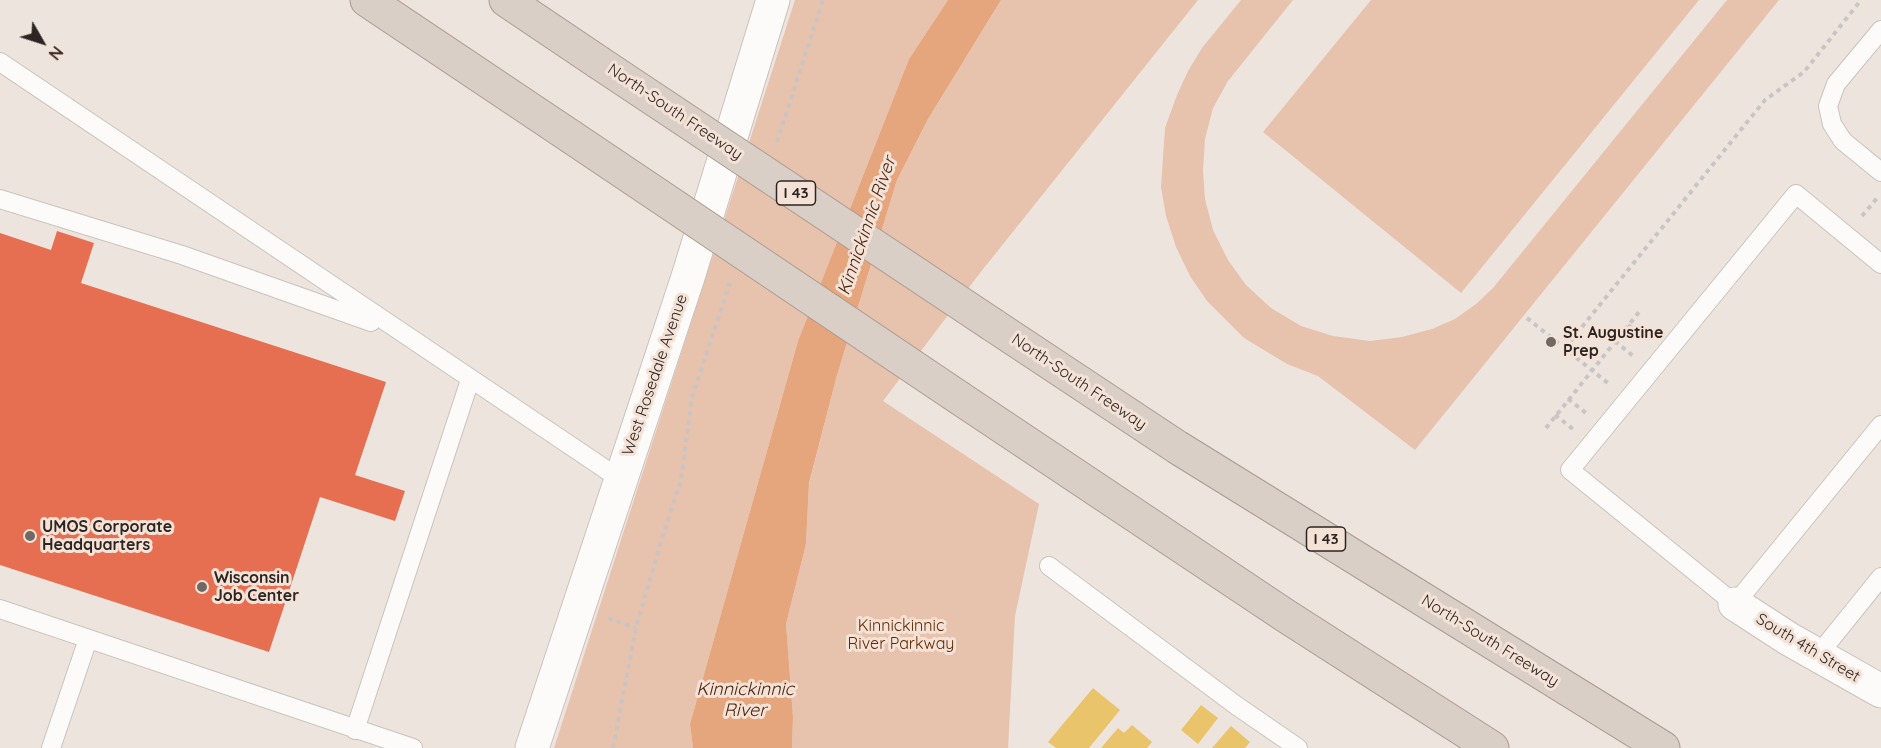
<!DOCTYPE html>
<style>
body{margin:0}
#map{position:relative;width:1881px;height:748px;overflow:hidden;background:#eee4de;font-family:Quicksand,sans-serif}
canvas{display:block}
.north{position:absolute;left:12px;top:12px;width:60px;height:60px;-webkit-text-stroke:4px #f5e2d7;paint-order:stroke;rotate:129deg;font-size:16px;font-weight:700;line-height:24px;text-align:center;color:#2c2521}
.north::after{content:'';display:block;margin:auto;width:21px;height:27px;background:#2c2521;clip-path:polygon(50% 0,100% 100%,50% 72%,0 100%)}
</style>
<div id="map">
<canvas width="1881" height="748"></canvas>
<div class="north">N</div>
</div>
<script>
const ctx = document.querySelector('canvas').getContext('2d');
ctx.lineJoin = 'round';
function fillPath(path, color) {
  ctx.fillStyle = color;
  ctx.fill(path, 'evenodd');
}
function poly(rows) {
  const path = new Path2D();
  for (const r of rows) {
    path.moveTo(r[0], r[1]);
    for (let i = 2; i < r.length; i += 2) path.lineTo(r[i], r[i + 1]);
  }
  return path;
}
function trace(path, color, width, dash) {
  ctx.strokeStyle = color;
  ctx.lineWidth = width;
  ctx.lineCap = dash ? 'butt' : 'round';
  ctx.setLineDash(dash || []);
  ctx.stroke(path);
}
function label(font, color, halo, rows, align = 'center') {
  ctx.font = font + ' Quicksand,sans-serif';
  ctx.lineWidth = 6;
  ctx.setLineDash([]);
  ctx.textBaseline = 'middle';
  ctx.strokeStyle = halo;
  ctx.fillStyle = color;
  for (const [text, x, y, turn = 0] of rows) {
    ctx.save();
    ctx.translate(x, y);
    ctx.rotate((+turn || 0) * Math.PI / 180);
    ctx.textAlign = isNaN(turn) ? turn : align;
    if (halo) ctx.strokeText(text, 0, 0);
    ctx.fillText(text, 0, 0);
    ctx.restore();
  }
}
fillPath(poly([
 [795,0,948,0,909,59,798,341,690,724,693,748,554,748],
 [1001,0,1198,0,980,273,883,401,1039,504,1015,616,1008,748,792,748,793,717,786,624,806,544,809,484,837,375,897,180,928,119],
 [1241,0,1293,0,1228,81,1213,108,1205,139,1203,171,1205,199,1213,230,1228,260,1246,285,1271,308,1301,326,1333,336,1370,341,1402,337,1432,329,1455,319,1476,304,1493,288,1727,0,1779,0,1415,450,1318,376,1287,364,1244,338,1207,301,1190,276,1176,247,1166,216,1161,187,1165,128,1177,95,1188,71,1202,48],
 [1371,0,1699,0,1461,293,1263,132]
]), '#e7c2ad');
fillPath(poly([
 [948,0,1001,0,928,119,897,180,837,375,809,483,806,544,786,624,793,717,792,748,693,748,690,724,798,341,909,59]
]), '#e5a57d');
fillPath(poly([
 [1093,688,1120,710,1089,748,1056,748,1048,742],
 [1201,705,1218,718,1198,744,1181,730],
 [1132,725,1152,742,1147,748,1101,748,1118,728,1124,733],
 [1231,726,1250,742,1245,748,1212,748]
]), '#e9c46a');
fillPath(poly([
 [57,231,94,243,81,283,386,382,355,475,405,491,395,521,320,497,269,652,0,565,0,233,51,250]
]), '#e76f51');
const service = poly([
 [1881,30,1836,84,1828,106,1832,124,1843,141,1881,172],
 [0,62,620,479],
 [0,199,182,255,371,322],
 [1881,264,1796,194,1570,470,1735,604,1881,425],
 [1049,566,1237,706,1298,748],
 [0,609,413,748],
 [1818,655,1881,577],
 [355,730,470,380],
 [51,748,88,639]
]);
const minor = poly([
 [1735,604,1789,639,1881,691],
 [532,748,688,277,773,0]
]);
const motorway = poly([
 [367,0,570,136],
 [506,0,598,62],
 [993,325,1177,447,1663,748],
 [961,399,1286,616,1492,748]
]);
trace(service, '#cac2bd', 20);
trace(minor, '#cac2bd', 35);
trace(motorway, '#aa9a90', 35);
trace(poly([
 [777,142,823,0],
 [1862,216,1878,197],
 [1527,318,1609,384],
 [1628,325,1646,340],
 [1615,341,1633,356],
 [1565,348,1765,100,1804,72,1861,0],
 [1568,399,1586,413],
 [1555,415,1573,429],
 [1546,428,1639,312],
 [608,618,636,628],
 [613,748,636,628,662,538,681,480,692,397,730,283]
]), '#c9c5c4', 4, [4.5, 4.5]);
trace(service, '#fcfbfa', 18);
trace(minor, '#fcfbfa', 33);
trace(motorway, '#dacfc7', 33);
const motorwayBridge = poly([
 [598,62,993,325],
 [570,136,961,399]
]);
trace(motorwayBridge, '#aa9a90', 35, []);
trace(motorwayBridge, '#dacfc7', 33);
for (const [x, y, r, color] of [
 [1551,342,6,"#706863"],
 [30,536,6,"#706863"],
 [202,587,6,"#706863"]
]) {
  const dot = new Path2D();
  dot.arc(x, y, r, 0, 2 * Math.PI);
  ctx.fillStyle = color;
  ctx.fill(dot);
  trace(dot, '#f5e2d7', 2);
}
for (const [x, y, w] of [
 [796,193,39],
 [1326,539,39]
]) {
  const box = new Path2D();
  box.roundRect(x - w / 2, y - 12, w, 24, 4.5);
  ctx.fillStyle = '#f5e2d7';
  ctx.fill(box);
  trace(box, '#2c2521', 1.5);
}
label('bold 15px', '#2c2521', null, [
 ["I 43",796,193],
 ["I 43",1326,539]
]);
label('16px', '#2c2521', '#f5e2d7', [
 ["North-South Freeway",675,112,34],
 ["West Rosedale Avenue",655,375,-71],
 ["North-South Freeway",1079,382,34],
 ["North-South Freeway",1490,641,32],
 ["South 4th Street",1808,648,31]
]);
label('bold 16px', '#2c2521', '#f5e2d7', [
 ["St. Augustine",1563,333],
 ["Prep",1563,351],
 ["UMOS Corporate",42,527],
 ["Headquarters",42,545],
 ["Wisconsin",214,578],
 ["Job Center",214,596]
], 'left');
label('16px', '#602a00', '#f5e2d7', [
 ["Kinnickinnic",901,626],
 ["River Parkway",901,644]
]);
label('italic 18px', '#49260f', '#f5e2d7', [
 ["Kinnickinnic River",867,226,-71],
 ["Kinnickinnic",745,690],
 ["River",745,711]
]);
</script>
